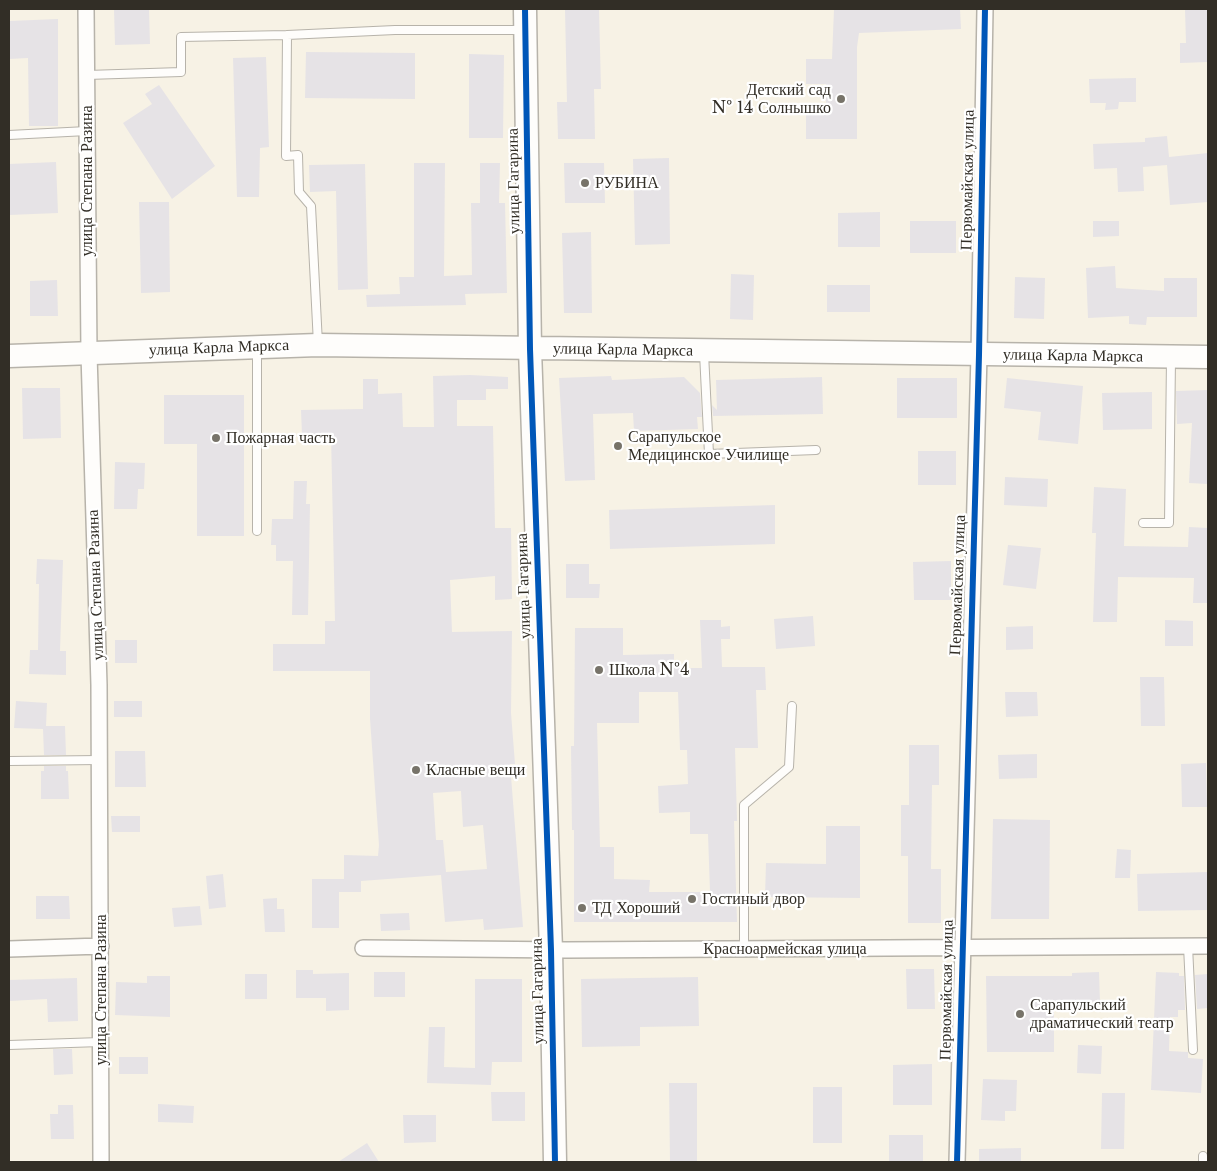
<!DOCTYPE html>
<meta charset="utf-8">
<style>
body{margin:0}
#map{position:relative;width:1217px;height:1171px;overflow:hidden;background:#f7f2e5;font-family:"Libre Baskerville",serif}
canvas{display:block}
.frame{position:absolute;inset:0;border:10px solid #322e26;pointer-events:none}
</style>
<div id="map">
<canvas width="1217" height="1171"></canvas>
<div class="frame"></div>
</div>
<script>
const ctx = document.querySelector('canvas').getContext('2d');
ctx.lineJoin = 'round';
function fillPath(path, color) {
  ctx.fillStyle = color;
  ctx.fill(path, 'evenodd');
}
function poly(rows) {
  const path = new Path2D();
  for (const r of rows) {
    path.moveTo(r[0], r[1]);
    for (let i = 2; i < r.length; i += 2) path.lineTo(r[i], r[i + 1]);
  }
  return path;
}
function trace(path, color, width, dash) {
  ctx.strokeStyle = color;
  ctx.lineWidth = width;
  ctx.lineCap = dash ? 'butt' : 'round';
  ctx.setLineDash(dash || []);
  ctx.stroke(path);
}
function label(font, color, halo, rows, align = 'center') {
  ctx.font = font + ' "Libre Baskerville",serif';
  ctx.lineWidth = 4.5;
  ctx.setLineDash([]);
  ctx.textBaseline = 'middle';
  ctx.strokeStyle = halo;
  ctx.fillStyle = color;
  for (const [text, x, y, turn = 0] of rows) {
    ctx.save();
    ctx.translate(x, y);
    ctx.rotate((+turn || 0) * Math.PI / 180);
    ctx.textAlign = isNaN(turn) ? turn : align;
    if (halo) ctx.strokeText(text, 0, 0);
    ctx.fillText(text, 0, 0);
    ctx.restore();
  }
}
fillPath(poly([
 [114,9,149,9,150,44,115,45],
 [565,9,599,9,601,89,594,89,595,139,558,139,557,102,567,102],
 [834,9,960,9,961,29,859,33,857,47,857,139,806,139,806,113,826,113,826,84,806,84,806,59,832,59],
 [1185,9,1208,9,1208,62,1180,63,1180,43,1186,43],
 [58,19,58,126,29,126,28,58,9,59,9,21],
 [306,52,415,53,415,99,305,98],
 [469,54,504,55,503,138,469,138],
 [266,57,269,147,260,148,259,197,237,197,233,58],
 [1136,78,1136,102,1119,102,1118,109,1105,110,1106,103,1090,103,1089,79],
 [159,85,215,166,172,199,123,123,152,104,145,94],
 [1167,136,1169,157,1208,153,1208,202,1170,205,1167,165,1143,167,1144,191,1118,192,1117,168,1094,169,1093,144,1145,142,1145,138],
 [669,158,670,244,635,245,633,159],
 [56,162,58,213,9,215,9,164],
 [414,163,445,163,444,276,472,275,471,203,480,203,480,163,500,163,499,203,505,203,507,293,465,294,466,305,367,307,366,295,400,294,399,277,414,277],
 [564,163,604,163,605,203,565,203],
 [365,164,368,289,338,290,336,191,310,192,309,165],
 [139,202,169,202,170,292,141,293],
 [880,212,880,247,838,247,838,213],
 [910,221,956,221,956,253,910,253],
 [1093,221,1119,221,1119,236,1093,237],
 [591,232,592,313,564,313,562,233],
 [1115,266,1116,288,1164,291,1164,278,1197,278,1197,317,1147,317,1146,325,1129,324,1129,316,1088,318,1086,268],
 [731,274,754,275,753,320,730,319],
 [1015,277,1045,278,1044,319,1014,318],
 [57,280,58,316,30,316,30,281],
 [827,285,870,285,870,312,827,312],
 [470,375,508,377,508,389,486,389,486,400,457,400,457,426,493,426,495,528,511,528,512,599,495,600,495,576,450,580,452,632,512,631,511,713,515,764,510,764,523,927,484,930,483,919,445,922,441,875,361,881,361,892,339,892,339,928,312,928,312,879,344,879,344,855,378,856,379,845,370,719,370,671,273,671,273,644,325,644,325,621,335,621,331,435,302,435,301,410,363,409,363,379,378,379,378,394,402,393,403,427,434,427,433,376],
 [461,791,463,827,483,825,487,869,446,872,443,840,436,840,433,793],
 [611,376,612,380,684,377,700,393,702,417,697,417,698,429,634,431,633,413,593,414,595,480,565,481,559,378],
 [822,377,823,414,713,416,712,405,717,410,716,380],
 [897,378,957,378,957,418,897,418],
 [1007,378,1083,386,1078,444,1038,440,1041,412,1004,408],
 [22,388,60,388,61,438,23,439],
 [1208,390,1208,484,1189,483,1192,423,1177,424,1176,391],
 [1152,392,1152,429,1103,430,1102,393],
 [164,395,244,395,244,536,197,536,197,444,164,444],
 [918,451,956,451,956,485,918,485],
 [115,462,145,463,144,489,138,489,137,509,114,509],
 [1005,477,1048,479,1047,507,1004,505],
 [294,481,307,481,306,504,310,504,308,615,292,615,293,561,276,561,276,545,271,545,272,519,293,519],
 [1094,487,1126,489,1124,546,1188,547,1189,527,1208,528,1208,603,1193,603,1194,578,1118,577,1117,622,1093,622,1096,533,1092,533],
 [775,505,775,544,610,549,609,510],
 [1008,545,1041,548,1036,589,1003,585],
 [37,559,63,560,60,651,66,651,66,675,29,674,30,650,38,650,39,584,36,584],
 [951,561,951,600,914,600,913,562],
 [566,564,589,564,589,584,600,584,599,598,566,598],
 [813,616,815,646,776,649,774,619],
 [700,620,721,620,721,627,730,626,730,639,721,639,722,667,765,667,766,690,756,690,758,748,735,748,737,821,734,821,737,922,574,922,574,830,572,830,571,746,574,746,575,628,623,628,623,655,674,654,674,668,702,668],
 [639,692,678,692,680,750,687,750,688,784,658,786,659,813,690,812,690,834,708,834,710,892,649,892,650,880,614,879,614,847,600,847,597,723,639,723],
 [1165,620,1193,621,1193,646,1165,646],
 [1033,626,1033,649,1006,650,1006,627],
 [115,640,137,640,137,663,115,663],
 [1140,677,1164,677,1165,726,1141,726],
 [1005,692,1037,692,1038,716,1006,717],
 [16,701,47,703,46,726,65,726,66,755,44,755,43,729,14,728],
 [114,701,142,701,142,717,114,717],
 [909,745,939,745,939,785,932,785,931,869,941,869,941,923,908,923,908,856,901,856,901,805,909,805],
 [115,751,145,751,146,787,115,787],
 [1037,754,1037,778,999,779,998,755],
 [1206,763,1207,807,1182,807,1181,764],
 [44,766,66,766,66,771,68,771,69,799,41,799,41,771,44,771],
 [111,816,140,816,140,832,112,832],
 [993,819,1050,820,1049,919,991,919],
 [826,826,860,826,860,898,765,897,766,863,826,864],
 [1117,849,1131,850,1130,878,1115,878],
 [1208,872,1208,910,1138,911,1137,874],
 [223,874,226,907,209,909,206,876],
 [36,896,69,896,70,919,36,919],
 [277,898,277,909,284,909,285,932,265,932,263,899],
 [200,906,202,925,174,927,172,908],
 [409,913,410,930,381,931,380,914],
 [906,969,934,969,935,1009,907,1009],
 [296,970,313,970,313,974,349,973,349,1010,326,1011,326,998,296,998],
 [374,972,405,972,405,997,374,997],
 [1099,972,1100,1002,1054,1004,1054,1052,987,1052,986,976,1072,976,1072,973],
 [1156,972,1179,973,1179,976,1184,976,1185,1010,1178,1010,1178,1017,1170,1017,1169,1051,1188,1052,1188,1058,1203,1059,1201,1093,1151,1090],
 [245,974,267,974,267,999,245,999],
 [1208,974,1208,1008,1197,1009,1195,975],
 [147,976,170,976,170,1017,115,1015,116,982,147,983],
 [698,977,699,1026,640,1027,640,1046,582,1047,581,979],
 [77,978,78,1021,48,1022,47,999,9,1001,9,980],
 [475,979,522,979,522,1062,492,1062,491,1085,427,1083,429,1027,445,1027,444,1067,475,1068],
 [1078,1045,1102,1046,1101,1074,1077,1073],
 [53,1049,72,1049,73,1074,54,1075],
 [119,1057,148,1057,148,1074,119,1074],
 [932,1064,932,1105,893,1105,893,1065],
 [983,1079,1017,1080,1016,1111,1005,1111,1005,1121,981,1120],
 [669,1083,697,1083,697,1162,670,1162],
 [813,1087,842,1087,842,1143,813,1143],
 [491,1092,525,1092,525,1121,492,1121],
 [1102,1093,1125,1093,1124,1149,1101,1149],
 [158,1104,194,1106,193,1123,158,1122],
 [58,1105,73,1105,74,1139,51,1139,50,1114,58,1114],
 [403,1115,436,1115,436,1142,404,1143],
 [889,1135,923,1135,923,1162,889,1162],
 [367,1143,379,1162,338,1162],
 [1021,1148,1021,1162,979,1162,979,1149]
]), '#e6e3e6');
const lane = poly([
 [287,35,395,30,523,30],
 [87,75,181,72,181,37,287,35,286,156,298,155,299,192,311,206,318,344],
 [9,135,87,131],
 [704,353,709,454,816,450],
 [1143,523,1169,523,1171,359],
 [257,531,257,350],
 [9,761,100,760],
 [1188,946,1193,1050],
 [744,949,744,805,789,767,792,706],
 [9,1045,101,1042],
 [1203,1156,1203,1162]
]);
const street = poly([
 [86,9,89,354,99,685,101,1162],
 [363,948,566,950,1208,946],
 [9,949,101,946],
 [957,1162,979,355,985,9]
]);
const secondary = poly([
 [525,9,530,349,551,950,555,1162],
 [9,356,318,345,1208,357]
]);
trace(lane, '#b7b3aa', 10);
trace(street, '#b7b3aa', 18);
trace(secondary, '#b7b3aa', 25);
trace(lane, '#fefdfb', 8);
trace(street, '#fefdfb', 15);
trace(secondary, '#fefdfb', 22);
trace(poly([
 [525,9,530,349,551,950,555,1162],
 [957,1162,979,355,985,9]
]), '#0057b8', 6);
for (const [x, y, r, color] of [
 [841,99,5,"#777369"],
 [585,183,5,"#777369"],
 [216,438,5,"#777369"],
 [618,446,5,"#777369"],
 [599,670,5,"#777369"],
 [416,770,5,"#777369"],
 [692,899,5,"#777369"],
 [582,908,5,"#777369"],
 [1020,1014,5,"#777369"]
]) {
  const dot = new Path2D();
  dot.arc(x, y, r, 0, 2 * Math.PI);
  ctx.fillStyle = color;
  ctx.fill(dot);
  trace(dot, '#fff', 2);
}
label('16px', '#322e26', '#fff', [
 ["Детский сад",831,90,"right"],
 ["№ 14 Солнышко",831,108,"right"],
 ["РУБИНА",595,183],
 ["Сарапульское",628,437],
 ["Медицинское Училище",628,455],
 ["Пожарная часть",226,438],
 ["Школа №4",609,670],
 ["Класные вещи",426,770],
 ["Гостиный двор",702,899],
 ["ТД Хороший",592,908],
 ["Сарапульский",1030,1005],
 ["драматический театр",1030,1023]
], 'left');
label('16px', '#322e26', '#fff', [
 ["Первомайская улица",968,180,-89],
 ["улица Степана Разина",87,181,-90],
 ["улица Гагарина",514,181,-91],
 ["улица Карла Маркса",219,348,-2],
 ["улица Карла Маркса",623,350,1],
 ["улица Карла Маркса",1073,356,1],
 ["улица Степана Разина",96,585,-92],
 ["Первомайская улица",958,585,-88],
 ["улица Гагарина",524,586,-92],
 ["Красноармейская улица",785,949],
 ["улица Степана Разина",101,990,-90],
 ["Первомайская улица",947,990,-89],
 ["улица Гагарина",538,991,-91]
]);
</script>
